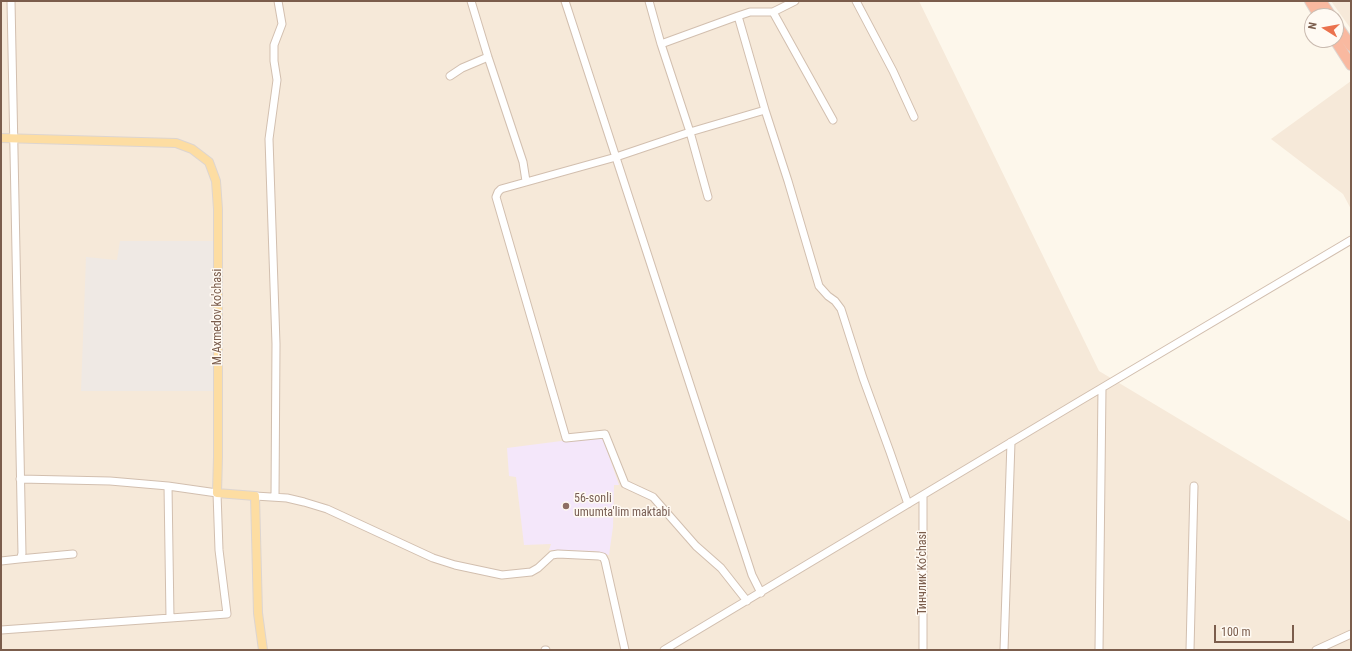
<!DOCTYPE html>
<meta charset="utf-8">
<style>
body{margin:0}
#map{position:relative;width:1352px;height:651px;overflow:hidden;background:#fdf7eb;font-family:"Roboto Condensed",sans-serif}
canvas{display:block}
.frame{position:absolute;inset:0;border:2px solid #7b5d4c;pointer-events:none}
.north{position:absolute;left:1304px;top:8px;width:40px;height:40px;box-sizing:border-box;background:#fffaf3;border:1px solid #cabbb0;border-radius:50%;rotate:281deg;font-size:11px;font-weight:700;line-height:16px;text-align:center;color:#7b5d4c}
.north::after{content:'';display:block;margin:auto;width:14px;height:18px;background:#eb724d;clip-path:polygon(50% 0,100% 100%,50% 72%,0 100%)}
.scale{position:absolute;left:1214px;top:625px;width:80px;height:18px;box-sizing:border-box;border:2px solid #7b5d4c;border-top:0;padding-left:5px;font-size:12px;line-height:14px;white-space:nowrap;color:#7b5d4c;-webkit-text-stroke:3px #fffaf3;paint-order:stroke}
</style>
<div id="map">
<canvas width="1352" height="651"></canvas>
<div class="frame"></div>
<div class="north">N</div>
<div class="scale">100 m</div>
</div>
<script>
const ctx = document.querySelector('canvas').getContext('2d');
ctx.lineJoin = 'round';
function fillPath(path, color) {
  ctx.fillStyle = color;
  ctx.fill(path, 'evenodd');
}
function poly(rows) {
  const path = new Path2D();
  for (const r of rows) {
    path.moveTo(r[0], r[1]);
    for (let i = 2; i < r.length; i += 2) path.lineTo(r[i], r[i + 1]);
  }
  return path;
}
function trace(path, color, width, dash) {
  ctx.strokeStyle = color;
  ctx.lineWidth = width;
  ctx.lineCap = dash ? 'butt' : 'round';
  ctx.setLineDash(dash || []);
  ctx.stroke(path);
}
function label(font, color, halo, rows, align = 'center') {
  ctx.font = font + ' "Roboto Condensed",sans-serif';
  ctx.lineWidth = 3;
  ctx.setLineDash([]);
  ctx.textBaseline = 'middle';
  ctx.strokeStyle = halo;
  ctx.fillStyle = color;
  for (const [text, x, y, turn = 0] of rows) {
    ctx.save();
    ctx.translate(x, y);
    ctx.rotate((+turn || 0) * Math.PI / 180);
    ctx.textAlign = isNaN(turn) ? turn : align;
    if (halo) ctx.strokeText(text, 0, 0);
    ctx.fillText(text, 0, 0);
    ctx.restore();
  }
}
fillPath(poly([
 [1,1,919,1,1099,371,1351,522,1351,650,1,650],
 [1331,1,1351,1,1351,29],
 [1351,81,1351,209,1343,194,1271,139]
]), '#f6e9d9');
fillPath(poly([
 [120,241,213,241,214,391,81,391,86,257,117,260]
]), '#efe9e4');
fillPath(poly([
 [602,436,619,485,614,485,613,527,609,555,594,551,549,550,551,544,524,545,516,477,509,476,507,448,569,440,570,441]
]), '#f4e7fa');
const minor = poly([
 [471,1,488,57,523,162,526,181],
 [565,1,752,575,761,593],
 [649,1,661,44,690,132,765,110,788,181,819,286,828,296,835,301,841,309,863,378,890,452,908,504],
 [856,1,893,71,914,117],
 [773,12,795,1],
 [738,16,765,110],
 [661,44,738,16,750,12,773,12,833,120],
 [450,76,462,68,488,57],
 [708,197,690,132,616,157,501,189,498,192,496,197,566,438,605,434,625,484,653,497,696,546,721,568,747,601],
 [168,486,170,618],
 [923,495,923,650],
 [255,496,287,498,304,502,327,509,433,558,455,565,502,575,531,572,538,568,552,555,558,554,599,556,603,557,605,561,625,650],
 [275,497,276,344,269,139,277,80,274,61,274,45,282,24,278,1],
 [19,559,73,554],
 [1,561,19,559,21,557,22,553,11,1],
 [1,630,227,614,219,550,217,493,168,486,110,481,20,479],
 [545,650,546,650],
 [664,650,1078,402,1351,240],
 [1004,650,1011,442],
 [1099,650,1102,388],
 [1190,650,1194,486],
 [1316,650,1351,634]
]);
const major = poly([
 [1,138,176,143,192,149,209,162,216,181,218,209,218,457,217,493,255,496,258,613,263,650]
]);
const highway = poly([
 [1310,1,1319,16],
 [1321,1,1331,16],
 [1336,24,1351,46],
 [1335,40,1351,65]
]);
trace(minor, '#d2bfaf', 9);
trace(major, '#ddd5d0', 10);
trace(highway, '#ddd5d0', 12);
trace(minor, '#fff', 7);
trace(major, '#fddda2', 8);
trace(highway, '#f9b9a0', 10);
for (const [x, y, r, color] of [
 [566,506,4,"#8d6e63"]
]) {
  const dot = new Path2D();
  dot.arc(x, y, r, 0, 2 * Math.PI);
  ctx.fillStyle = color;
  ctx.fill(dot);
  trace(dot, '#fffaf3', 1.5);
}
label('12px', '#7b5d4c', '#fffaf3', [
 ["M.Axmedov ko'chasi",218,317,-90],
 ["Тинчлик Ko’chasi",923,573,-90]
]);
label('12px', '#785e54', '#fffaf3', [
 ["56-sonli",574,499],
 ["umumta'lim maktabi",574,513]
], 'left');
</script>
